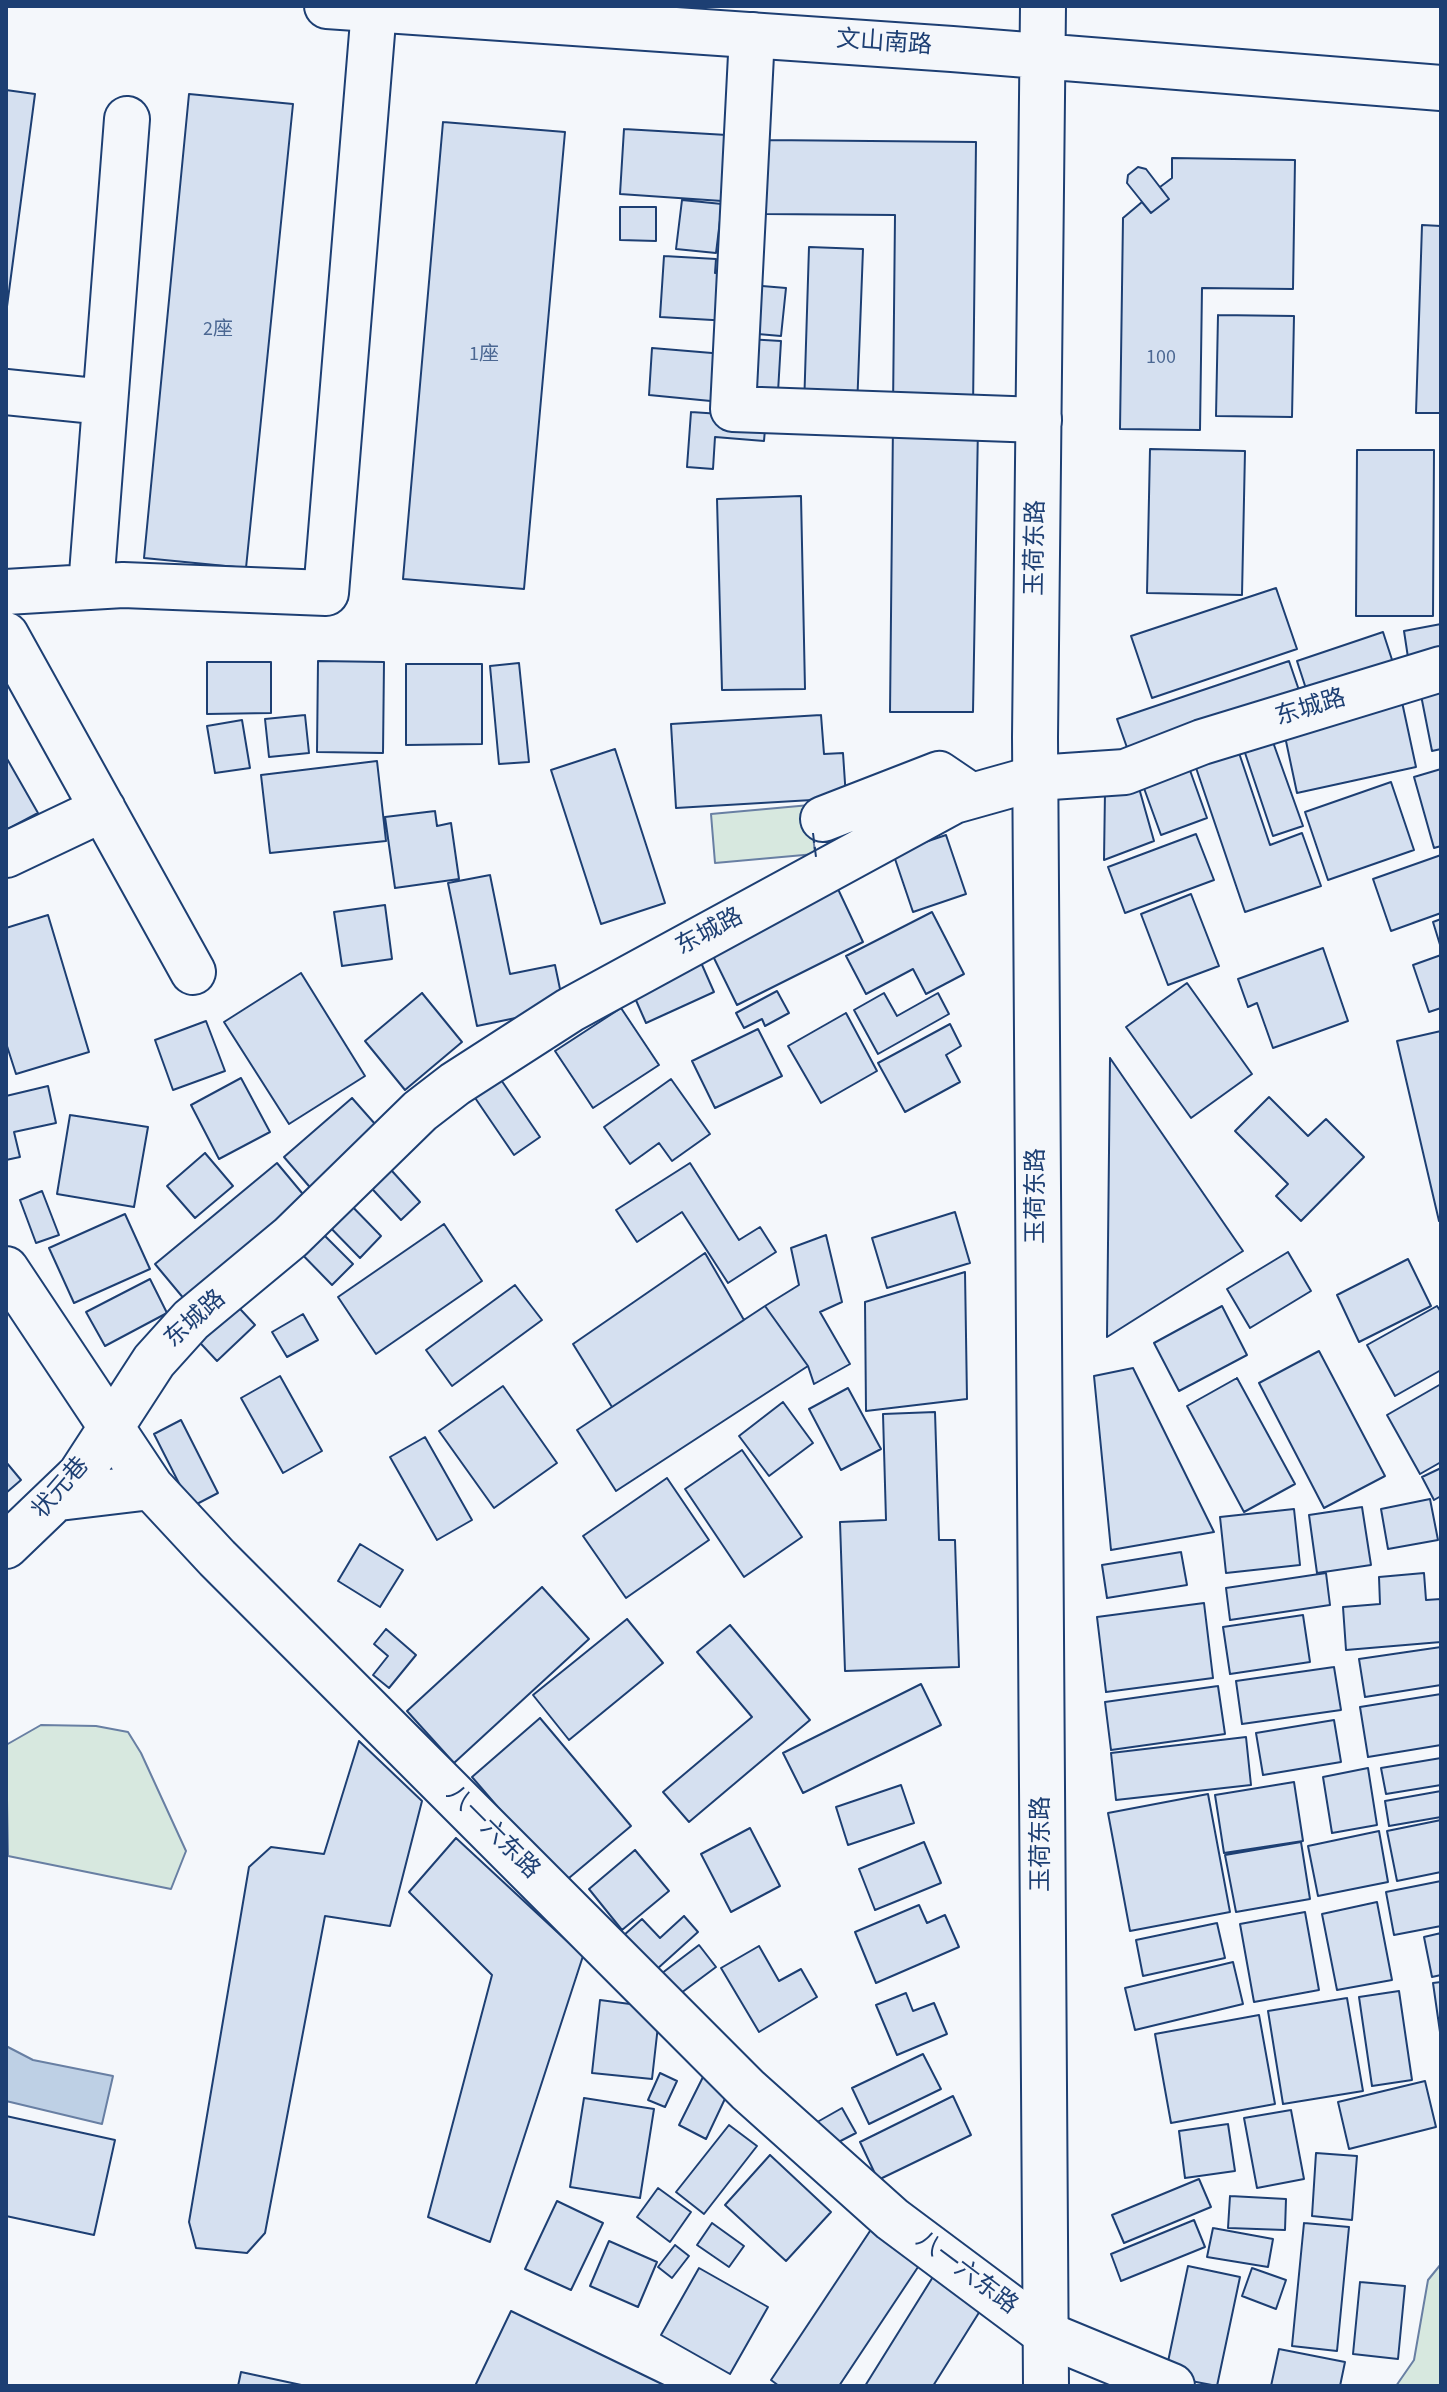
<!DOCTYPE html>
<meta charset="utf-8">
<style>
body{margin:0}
#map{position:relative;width:1447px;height:2392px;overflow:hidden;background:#f4f7fb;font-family:"Source Sans 3",sans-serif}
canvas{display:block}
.frame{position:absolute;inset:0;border:8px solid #1d3f73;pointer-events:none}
</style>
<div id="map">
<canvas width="1447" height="2392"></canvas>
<div class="frame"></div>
</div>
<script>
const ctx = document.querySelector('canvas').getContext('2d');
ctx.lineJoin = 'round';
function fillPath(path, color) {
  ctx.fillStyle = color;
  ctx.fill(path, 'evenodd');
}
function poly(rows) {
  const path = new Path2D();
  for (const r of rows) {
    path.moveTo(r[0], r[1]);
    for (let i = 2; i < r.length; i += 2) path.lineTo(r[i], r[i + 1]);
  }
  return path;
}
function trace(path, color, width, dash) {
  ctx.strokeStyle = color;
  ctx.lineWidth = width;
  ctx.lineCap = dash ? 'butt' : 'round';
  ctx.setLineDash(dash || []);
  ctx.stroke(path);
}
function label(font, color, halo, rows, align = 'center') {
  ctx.font = font + ' "Source Sans 3","Noto Sans SC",sans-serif';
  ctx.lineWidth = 6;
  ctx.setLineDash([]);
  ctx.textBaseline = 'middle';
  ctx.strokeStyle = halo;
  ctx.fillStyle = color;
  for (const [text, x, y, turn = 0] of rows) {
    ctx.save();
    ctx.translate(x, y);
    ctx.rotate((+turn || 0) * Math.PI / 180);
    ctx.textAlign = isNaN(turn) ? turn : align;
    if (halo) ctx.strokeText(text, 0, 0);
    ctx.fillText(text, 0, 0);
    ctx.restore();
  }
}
const green = poly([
 [810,805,815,854,715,863,711,814,810,805],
 [41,1725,96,1726,128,1732,141,1753,186,1851,171,1889,8,1856,6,1745,41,1725],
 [1441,2264,1441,2386,1396,2386,1414,2360,1428,2280,1441,2264]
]);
fillPath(green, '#d7e8df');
trace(green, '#687fa3', 2);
const water = poly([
 [6,2046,33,2060,113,2076,102,2124,6,2101,6,2046]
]);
fillPath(water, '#bed0e5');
trace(water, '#687fa3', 2);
const building = poly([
 [6,90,35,94,6,314,6,90],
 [189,94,293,104,246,568,144,558,189,94],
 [443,122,565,132,524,589,403,579,443,122],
 [624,129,727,135,722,201,620,194,624,129],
 [765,140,976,142,973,410,893,409,895,215,764,214,765,140],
 [1172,158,1295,160,1293,289,1202,288,1200,430,1120,429,1123,218,1142,202,1151,213,1169,199,1160,187,1172,178,1172,158],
 [1138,167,1146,169,1169,199,1151,213,1127,183,1128,175,1138,167],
 [682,200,722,204,716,253,676,249,682,200],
 [620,207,656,207,656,241,620,240,620,207],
 [1422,225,1441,226,1441,413,1416,413,1422,225],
 [809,247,863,249,857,409,804,408,809,247],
 [664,256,716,259,715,273,734,274,730,321,660,317,664,256],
 [750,285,786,288,781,336,746,333,750,285],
 [1218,315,1294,316,1292,417,1216,416,1218,315],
 [747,339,781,341,778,392,743,389,747,339],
 [652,348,724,354,721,402,649,395,652,348],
 [691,412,766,417,764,441,715,437,713,469,687,467,691,412],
 [893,423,978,426,973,712,890,712,893,423],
 [1150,449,1245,451,1242,595,1147,593,1150,449],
 [1357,450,1434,450,1433,616,1356,616,1357,450],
 [801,496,805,689,722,690,717,499,801,496],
 [1276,588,1297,649,1152,698,1131,636,1276,588],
 [1441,624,1441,658,1409,664,1404,631,1441,624],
 [1383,632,1396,672,1310,701,1297,661,1383,632],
 [318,661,384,662,383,753,317,752,318,661],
 [1289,661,1303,702,1131,759,1117,719,1289,661],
 [207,662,271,662,271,713,207,714,207,662],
 [519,663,529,762,499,764,490,666,519,663],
 [406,664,482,664,482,744,406,745,406,664],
 [1441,680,1441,749,1432,751,1419,685,1441,680],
 [1402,702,1416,767,1297,793,1283,727,1402,702],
 [305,715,309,753,269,757,265,719,305,715],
 [821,715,824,754,843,753,846,798,676,808,671,724,821,715],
 [242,720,250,768,215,773,207,726,242,720],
 [1269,731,1303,826,1273,836,1241,741,1269,731],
 [1235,741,1270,845,1302,833,1321,886,1245,912,1192,756,1235,741],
 [615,749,665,903,601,924,551,770,615,749],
 [6,757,38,813,6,830,6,757],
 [377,761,386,841,270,853,261,775,377,761],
 [1187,762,1207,818,1161,835,1141,780,1187,762],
 [1441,769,1441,846,1434,848,1414,777,1441,769],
 [1137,781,1154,841,1104,860,1105,791,1137,781],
 [1391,782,1414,850,1328,880,1305,812,1391,782],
 [435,811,437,826,451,823,459,879,395,888,385,817,435,811],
 [1196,834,1214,880,1125,913,1108,867,1196,834],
 [946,835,966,894,913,912,893,853,946,835],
 [1441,855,1441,913,1391,931,1373,879,1441,855],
 [490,875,510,974,555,965,564,1008,477,1026,448,883,490,875],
 [837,887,863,942,737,1005,710,950,837,887],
 [1191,894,1219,966,1168,985,1141,914,1191,894],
 [385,905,392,959,342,966,334,912,385,905],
 [932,912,964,974,926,994,913,969,866,994,846,956,932,912],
 [48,915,89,1052,16,1074,6,1043,6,928,48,915],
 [1441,919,1441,948,1433,922,1441,919],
 [1323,948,1348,1021,1273,1048,1257,1003,1248,1007,1238,979,1323,948],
 [1441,955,1441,1008,1429,1012,1413,965,1441,955],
 [699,958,714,992,646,1023,631,989,699,958],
 [301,973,365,1076,289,1124,224,1022,301,973],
 [1187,983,1252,1074,1191,1118,1126,1027,1187,983],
 [777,991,789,1013,765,1026,762,1019,744,1028,736,1013,777,991],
 [422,993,462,1042,405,1090,365,1041,422,993],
 [884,993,897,1016,938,993,949,1014,878,1054,854,1010,884,993],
 [621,1008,659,1065,593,1108,555,1051,621,1008],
 [846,1013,877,1071,821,1103,788,1046,846,1013],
 [206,1021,225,1071,173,1090,155,1040,206,1021],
 [950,1024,961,1046,946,1055,960,1082,905,1112,878,1063,950,1024],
 [758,1029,782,1076,715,1108,692,1061,758,1029],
 [1441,1031,1441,1220,1439,1221,1397,1041,1441,1031],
 [1110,1058,1243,1251,1107,1337,1110,1058],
 [495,1071,540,1137,514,1155,469,1089,495,1071],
 [241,1078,270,1132,219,1159,191,1105,241,1078],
 [671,1079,710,1134,672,1161,659,1143,630,1164,604,1127,671,1079],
 [48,1086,56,1123,14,1132,20,1157,6,1160,6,1096,48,1086],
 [1269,1097,1308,1136,1326,1119,1364,1157,1301,1221,1276,1196,1288,1184,1235,1131,1269,1097],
 [352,1098,383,1133,314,1192,284,1157,352,1098],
 [70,1115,148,1127,134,1207,57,1194,70,1115],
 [205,1153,233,1186,195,1218,167,1186,205,1153],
 [383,1161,420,1202,401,1220,363,1179,383,1161],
 [277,1163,307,1199,185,1300,155,1264,277,1163],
 [690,1163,739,1240,760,1227,776,1252,728,1283,682,1212,637,1242,616,1210,690,1163],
 [42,1191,59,1235,36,1243,20,1200,42,1191],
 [343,1197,381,1236,360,1258,321,1218,343,1197],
 [955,1212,970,1263,887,1288,872,1238,955,1212],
 [125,1214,150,1269,74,1303,49,1248,125,1214],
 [312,1223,353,1264,332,1285,292,1244,312,1223],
 [444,1224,482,1281,376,1354,338,1297,444,1224],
 [826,1235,842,1302,820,1312,850,1364,814,1384,808,1366,765,1306,799,1285,791,1248,826,1235],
 [1288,1252,1311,1291,1250,1328,1227,1289,1288,1252],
 [705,1253,744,1320,612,1407,573,1344,705,1253],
 [1408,1259,1431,1306,1359,1342,1337,1295,1408,1259],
 [965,1272,967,1399,866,1411,865,1302,965,1272],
 [150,1279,167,1313,105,1346,86,1312,150,1279],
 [515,1285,542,1320,452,1386,426,1350,515,1285],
 [229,1297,255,1325,217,1361,190,1332,229,1297],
 [765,1306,808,1366,616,1491,577,1430,765,1306],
 [1222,1306,1247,1355,1179,1391,1154,1343,1222,1306],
 [1437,1306,1441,1312,1441,1370,1395,1396,1367,1345,1437,1306],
 [303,1314,318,1340,287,1357,272,1332,303,1314],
 [1319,1351,1385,1476,1324,1508,1259,1383,1319,1351],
 [1133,1368,1214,1532,1111,1550,1094,1376,1133,1368],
 [280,1376,322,1451,283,1473,241,1398,280,1376],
 [1237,1378,1295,1484,1244,1512,1187,1406,1237,1378],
 [1441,1384,1441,1462,1420,1474,1387,1415,1441,1384],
 [503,1386,557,1463,494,1508,439,1431,503,1386],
 [848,1388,881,1449,841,1470,809,1409,848,1388],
 [783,1402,813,1443,769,1476,739,1436,783,1402],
 [935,1412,939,1540,955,1540,959,1667,845,1671,840,1522,886,1520,883,1414,935,1412],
 [181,1420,218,1493,191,1507,154,1434,181,1420],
 [425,1437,472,1520,437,1540,390,1457,425,1437],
 [742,1450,802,1537,744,1577,685,1489,742,1450],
 [6,1462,21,1480,6,1493,6,1462],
 [1441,1468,1441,1496,1434,1500,1422,1477,1441,1468],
 [667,1478,709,1540,626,1598,583,1536,667,1478],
 [1430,1499,1438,1540,1388,1549,1381,1509,1430,1499],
 [1362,1507,1371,1565,1317,1573,1309,1515,1362,1507],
 [1294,1509,1300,1565,1226,1573,1220,1517,1294,1509],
 [360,1544,403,1570,380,1607,338,1581,360,1544],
 [1181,1552,1187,1585,1107,1598,1102,1565,1181,1552],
 [1326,1573,1330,1605,1230,1620,1226,1588,1326,1573],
 [1424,1573,1426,1600,1441,1599,1441,1642,1346,1650,1343,1607,1380,1604,1379,1577,1424,1573],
 [542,1587,589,1639,454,1763,407,1711,542,1587],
 [1204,1603,1213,1678,1106,1692,1097,1617,1204,1603],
 [1303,1615,1310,1662,1230,1674,1223,1627,1303,1615],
 [627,1619,663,1663,569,1740,533,1695,627,1619],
 [730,1625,810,1720,689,1822,663,1792,752,1717,697,1652,730,1625],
 [386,1629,416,1655,389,1688,373,1675,388,1656,374,1644,386,1629],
 [1441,1647,1441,1685,1365,1697,1359,1659,1441,1647],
 [1334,1667,1341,1710,1242,1724,1236,1681,1334,1667],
 [921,1684,941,1725,803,1793,783,1753,921,1684],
 [1218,1686,1225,1734,1111,1750,1105,1702,1218,1686],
 [1441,1694,1441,1745,1368,1757,1360,1707,1441,1694],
 [540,1718,631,1826,563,1883,472,1777,540,1718],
 [1334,1720,1341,1762,1263,1775,1256,1733,1334,1720],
 [1246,1737,1251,1785,1116,1800,1111,1753,1246,1737],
 [359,1741,422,1801,390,1926,325,1916,265,2233,247,2253,196,2248,189,2222,249,1867,271,1847,324,1854,359,1741],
 [1441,1758,1441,1785,1386,1794,1381,1768,1441,1758],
 [1368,1768,1377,1825,1332,1833,1323,1777,1368,1768],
 [1294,1782,1303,1841,1224,1853,1215,1795,1294,1782],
 [901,1785,914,1823,848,1845,836,1807,901,1785],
 [1441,1791,1441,1817,1389,1826,1385,1801,1441,1791],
 [1208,1794,1230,1912,1130,1931,1108,1813,1208,1794],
 [1441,1820,1441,1872,1397,1881,1387,1831,1441,1820],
 [750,1828,780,1886,731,1912,701,1854,750,1828],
 [1379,1831,1388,1882,1318,1896,1308,1846,1379,1831],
 [456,1838,583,1956,490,2242,428,2217,492,1975,409,1892,456,1838],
 [924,1842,941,1883,875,1910,859,1869,924,1842],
 [1301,1842,1310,1899,1236,1912,1225,1855,1301,1842],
 [635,1850,669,1891,622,1930,589,1889,635,1850],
 [1441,1881,1441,1926,1394,1935,1386,1892,1441,1881],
 [1377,1902,1392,1980,1337,1990,1322,1914,1377,1902],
 [919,1905,927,1923,945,1915,959,1947,876,1983,855,1932,919,1905],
 [1305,1912,1319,1990,1254,2002,1240,1924,1305,1912],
 [684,1916,698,1932,646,1979,614,1944,642,1919,660,1938,684,1916],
 [1217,1923,1225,1958,1143,1976,1136,1940,1217,1923],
 [1441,1933,1441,1975,1432,1977,1424,1937,1441,1933],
 [699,1945,716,1967,669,2002,653,1980,699,1945],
 [759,1946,779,1981,801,1969,817,1997,759,2032,721,1968,759,1946],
 [1233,1962,1243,2004,1135,2030,1125,1988,1233,1962],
 [1441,1982,1441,2039,1433,1983,1441,1982],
 [1399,1991,1412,2080,1372,2086,1359,1997,1399,1991],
 [906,1993,913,2011,934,2003,947,2034,897,2055,876,2005,906,1993],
 [1347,1998,1363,2091,1283,2104,1268,2011,1347,1998],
 [600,2000,660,2008,652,2079,592,2073,600,2000],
 [1259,2015,1275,2104,1171,2123,1155,2034,1259,2015],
 [923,2054,941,2089,869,2124,852,2088,923,2054],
 [660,2073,677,2081,665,2107,648,2100,660,2073],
 [705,2073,731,2086,706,2139,679,2125,705,2073],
 [1425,2081,1436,2127,1349,2149,1338,2102,1425,2081],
 [953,2096,971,2135,878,2180,860,2142,953,2096],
 [584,2098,654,2109,640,2198,570,2187,584,2098],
 [842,2108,856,2133,825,2149,812,2125,842,2108],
 [1291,2110,1304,2179,1257,2188,1244,2118,1291,2110],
 [6,2116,115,2140,94,2235,6,2216,6,2116],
 [1228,2124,1235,2171,1185,2178,1179,2131,1228,2124],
 [729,2125,757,2146,704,2214,676,2192,729,2125],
 [1316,2153,1357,2156,1352,2220,1312,2216,1316,2153],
 [770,2155,831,2212,786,2261,725,2205,770,2155],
 [1199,2179,1211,2207,1124,2243,1112,2215,1199,2179],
 [658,2188,691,2212,670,2242,637,2217,658,2188],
 [1230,2196,1286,2199,1285,2230,1228,2228,1230,2196],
 [557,2201,603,2223,571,2290,525,2269,557,2201],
 [1194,2220,1205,2247,1121,2281,1111,2254,1194,2220],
 [712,2223,744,2246,729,2267,697,2245,712,2223],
 [1304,2223,1349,2227,1337,2351,1292,2346,1304,2223],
 [874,2225,924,2258,839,2386,779,2386,771,2380,874,2225],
 [1213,2228,1273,2239,1268,2267,1207,2257,1213,2228],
 [609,2241,657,2262,638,2307,590,2286,609,2241],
 [675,2245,689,2256,672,2278,658,2267,675,2245],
 [1188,2266,1240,2277,1217,2386,1165,2376,1188,2266],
 [699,2268,768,2307,730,2374,661,2335,699,2268],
 [1252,2268,1286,2280,1276,2309,1242,2296,1252,2268],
 [936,2272,985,2303,933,2386,865,2386,936,2272],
 [1360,2282,1405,2286,1398,2359,1353,2354,1360,2282],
 [511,2311,666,2386,475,2386,511,2311],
 [1279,2349,1345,2362,1340,2386,1271,2386,1279,2349],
 [241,2372,306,2386,238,2386,241,2372]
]);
fillPath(building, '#d5e0f0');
trace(building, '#1d3f73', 2);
const minor = poly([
 [752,35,733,409,1039,420],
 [6,392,105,402],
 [91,587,127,119],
 [6,592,123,585,326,593,374,9],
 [6,635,193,972],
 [823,819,939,774,970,795],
 [6,855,103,809],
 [6,1269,151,1487,217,1558,748,2090,892,2219,1046,2334,1172,2386],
 [59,1498,151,1487],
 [6,1546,80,1475,154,1361,191,1320,291,1237,420,1111,455,1084,570,1010,954,801,1036,778,1125,772,1202,742,1441,669]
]);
const major = poly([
 [327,6,952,49,1441,88],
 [1043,6,1035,737,1046,2386]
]);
trace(minor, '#1d3f73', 48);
trace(major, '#1d3f73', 48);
trace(minor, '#f4f7fb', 44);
trace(major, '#f4f7fb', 44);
trace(poly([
 [813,833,816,857]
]), '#1d3f73', 2, [10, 4]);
label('20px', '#4b6792', null, [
 ["2座",218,331],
 ["1座",484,356],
 ["100",1161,359]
]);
label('24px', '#1d3f73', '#f4f7fb', [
 ["文山南路",884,44,4],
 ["玉荷东路",1037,548,-89],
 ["东城路",1311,709,-17],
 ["东城路",710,933,-28],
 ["玉荷东路",1038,1196,-90],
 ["东城路",196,1320,-42],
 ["状元巷",62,1489,-49],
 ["八一六东路",492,1833,45],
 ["玉荷东路",1043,1844,-90],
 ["八一六东路",966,2274,37]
]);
</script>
